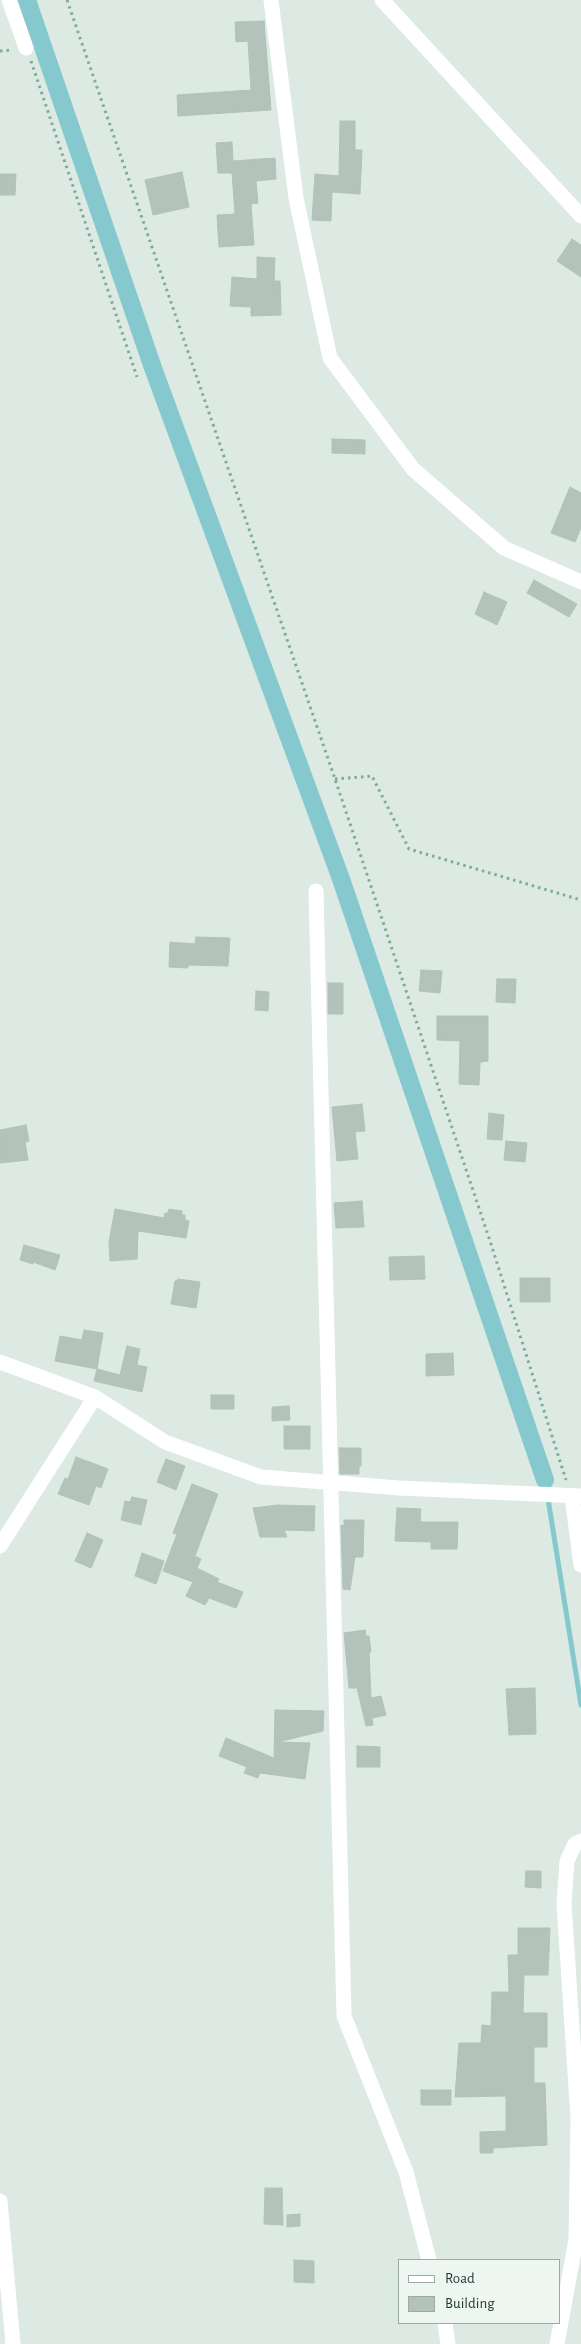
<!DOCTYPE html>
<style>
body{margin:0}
#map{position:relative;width:581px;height:2344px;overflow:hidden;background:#dde9e3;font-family:"Alegreya Sans",sans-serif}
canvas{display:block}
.legend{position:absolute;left:398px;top:2259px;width:162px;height:65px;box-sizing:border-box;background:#edf6f1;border:1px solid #9baaa3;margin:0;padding:6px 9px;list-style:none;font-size:15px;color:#1f382f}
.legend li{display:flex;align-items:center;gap:10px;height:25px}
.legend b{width:25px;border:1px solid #9baaa3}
</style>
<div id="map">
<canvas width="581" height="2344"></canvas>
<ul class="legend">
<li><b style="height:6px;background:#fff"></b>Road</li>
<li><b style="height:14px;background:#b3c3bb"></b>Building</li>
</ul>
</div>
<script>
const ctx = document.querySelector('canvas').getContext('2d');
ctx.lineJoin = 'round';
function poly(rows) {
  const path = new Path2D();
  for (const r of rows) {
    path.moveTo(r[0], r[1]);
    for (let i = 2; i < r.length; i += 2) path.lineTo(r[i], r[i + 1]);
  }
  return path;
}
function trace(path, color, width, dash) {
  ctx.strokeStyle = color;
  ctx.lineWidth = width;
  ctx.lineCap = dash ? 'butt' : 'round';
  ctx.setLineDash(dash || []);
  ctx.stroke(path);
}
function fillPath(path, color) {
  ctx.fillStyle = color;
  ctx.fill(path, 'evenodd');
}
trace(poly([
 [545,1480,581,1705]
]), '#85c9ce', 5);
trace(poly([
 [27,0,153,368,341,879,545,1480]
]), '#85c9ce', 18);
const building = poly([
 [264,21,271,110,178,116,177,95,251,90,248,41,236,42,235,22,264,21],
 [340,121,355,121,355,150,362,150,360,194,332,192,331,221,312,220,315,174,339,176,340,121],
 [232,142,233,161,275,158,276,179,256,181,258,203,251,204,254,245,219,247,217,215,235,214,232,173,218,173,216,143,232,142],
 [182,172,189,207,153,215,145,180,182,172],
 [0,174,16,174,15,195,0,195,0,174],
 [572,239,581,245,581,277,557,261,572,239],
 [257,257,275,258,274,281,280,281,281,315,251,316,251,307,230,306,232,277,257,279,257,257],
 [332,439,365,440,365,454,332,453,332,439],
 [570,487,581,493,581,528,575,542,551,533,570,487],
 [534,580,577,604,569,617,527,593,534,580],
 [484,592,507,602,497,625,475,614,484,592],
 [196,937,230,938,228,966,188,965,188,968,169,967,170,942,195,944,196,937],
 [421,970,442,971,440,993,419,991,421,970],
 [497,979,516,979,515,1003,496,1002,497,979],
 [328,983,343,983,343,1014,328,1014,328,983],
 [256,991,269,992,268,1011,255,1010,256,991],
 [437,1016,488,1016,488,1061,480,1062,479,1085,459,1084,460,1041,437,1040,437,1016],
 [362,1104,365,1131,355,1132,358,1159,337,1161,332,1107,362,1104],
 [489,1113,504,1115,502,1140,487,1139,489,1113],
 [26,1125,29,1141,25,1142,28,1160,0,1163,0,1130,26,1125],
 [506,1141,527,1143,525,1162,504,1160,506,1141],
 [362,1201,364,1227,336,1228,334,1203,362,1201],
 [115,1209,164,1218,165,1213,168,1213,169,1209,182,1211,182,1215,185,1215,185,1220,189,1221,186,1238,138,1231,137,1259,110,1261,109,1242,115,1209],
 [24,1245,60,1255,55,1270,33,1262,33,1264,20,1260,24,1245],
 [424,1256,425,1279,390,1280,389,1257,424,1256],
 [520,1278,550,1278,550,1302,520,1302,520,1278],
 [178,1279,200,1282,196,1308,171,1304,175,1281,177,1281,178,1279],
 [84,1330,103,1333,97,1369,55,1361,60,1336,82,1340,84,1330],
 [127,1346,140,1349,137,1365,147,1367,142,1392,94,1381,97,1369,120,1375,127,1346],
 [453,1353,454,1375,426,1376,426,1354,453,1353],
 [211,1395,234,1395,234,1409,211,1409,211,1395],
 [289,1406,290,1420,272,1421,272,1407,289,1406],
 [284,1426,310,1426,310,1449,284,1449,284,1426],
 [339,1448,361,1448,361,1466,359,1466,359,1474,340,1474,339,1448],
 [76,1457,108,1469,101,1488,96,1486,89,1505,58,1494,65,1478,68,1479,76,1457],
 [166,1459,185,1466,176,1490,157,1482,166,1459],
 [192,1484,218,1494,195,1556,201,1559,197,1568,219,1579,217,1582,243,1592,236,1608,209,1598,205,1605,186,1596,193,1582,163,1571,177,1534,173,1533,192,1484],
 [132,1497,147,1500,141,1525,121,1520,125,1501,130,1502,132,1497],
 [278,1505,315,1506,314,1531,284,1530,287,1537,260,1537,253,1508,278,1505],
 [397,1508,421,1509,420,1522,458,1522,457,1549,431,1549,431,1542,395,1541,397,1508],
 [344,1520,364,1520,363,1557,355,1557,350,1590,343,1589,341,1525,344,1526,344,1520],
 [87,1533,103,1540,91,1568,75,1561,87,1533],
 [142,1553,164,1561,156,1584,135,1576,142,1553],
 [365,1630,366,1636,369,1636,371,1652,369,1652,371,1698,381,1696,386,1715,372,1718,373,1725,366,1726,357,1688,349,1688,344,1633,365,1630],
 [535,1688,536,1734,509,1735,506,1689,535,1688],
 [275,1710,324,1711,323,1731,278,1742,310,1743,305,1779,260,1773,258,1778,244,1773,247,1767,219,1756,226,1738,274,1758,275,1710],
 [357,1746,380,1747,380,1767,357,1767,357,1746],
 [526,1871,541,1871,541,1888,525,1887,526,1871],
 [518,1928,550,1928,548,1975,524,1975,523,2013,547,2013,547,2047,534,2047,534,2083,545,2083,547,2145,493,2148,493,2153,480,2153,480,2132,506,2131,506,2096,455,2097,459,2043,481,2043,482,2025,491,2026,492,1992,509,1992,508,1955,518,1955,518,1928],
 [421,2090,451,2090,451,2105,421,2105,421,2090],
 [265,2188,282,2188,283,2225,264,2224,265,2188],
 [300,2214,300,2226,287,2227,287,2215,300,2214],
 [294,2260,314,2261,314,2283,294,2282,294,2260]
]);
fillPath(building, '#b3c3bb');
trace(building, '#b0c2b9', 1);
trace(poly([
 [67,0,335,779,490,1241,566,1480],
 [0,51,12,50],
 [31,61,137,377],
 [335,779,372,776,409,849,581,900]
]), '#7eac9a', 3, [2.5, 4]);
trace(poly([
 [9,0,26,48],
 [271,0,296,198,330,358,413,469,504,548,581,582],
 [382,0,581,216],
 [316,891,344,2016,406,2172,429,2260],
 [0,1362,95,1397,165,1442,261,1477,399,1488,581,1496],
 [572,1497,581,1565],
 [0,1546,95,1397],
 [0,2201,13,2344],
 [445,2323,448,2344],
 [557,2344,576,2240,578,2118,564,1904,567,1861,575,1844,581,1841]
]), '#fff', 15);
</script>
